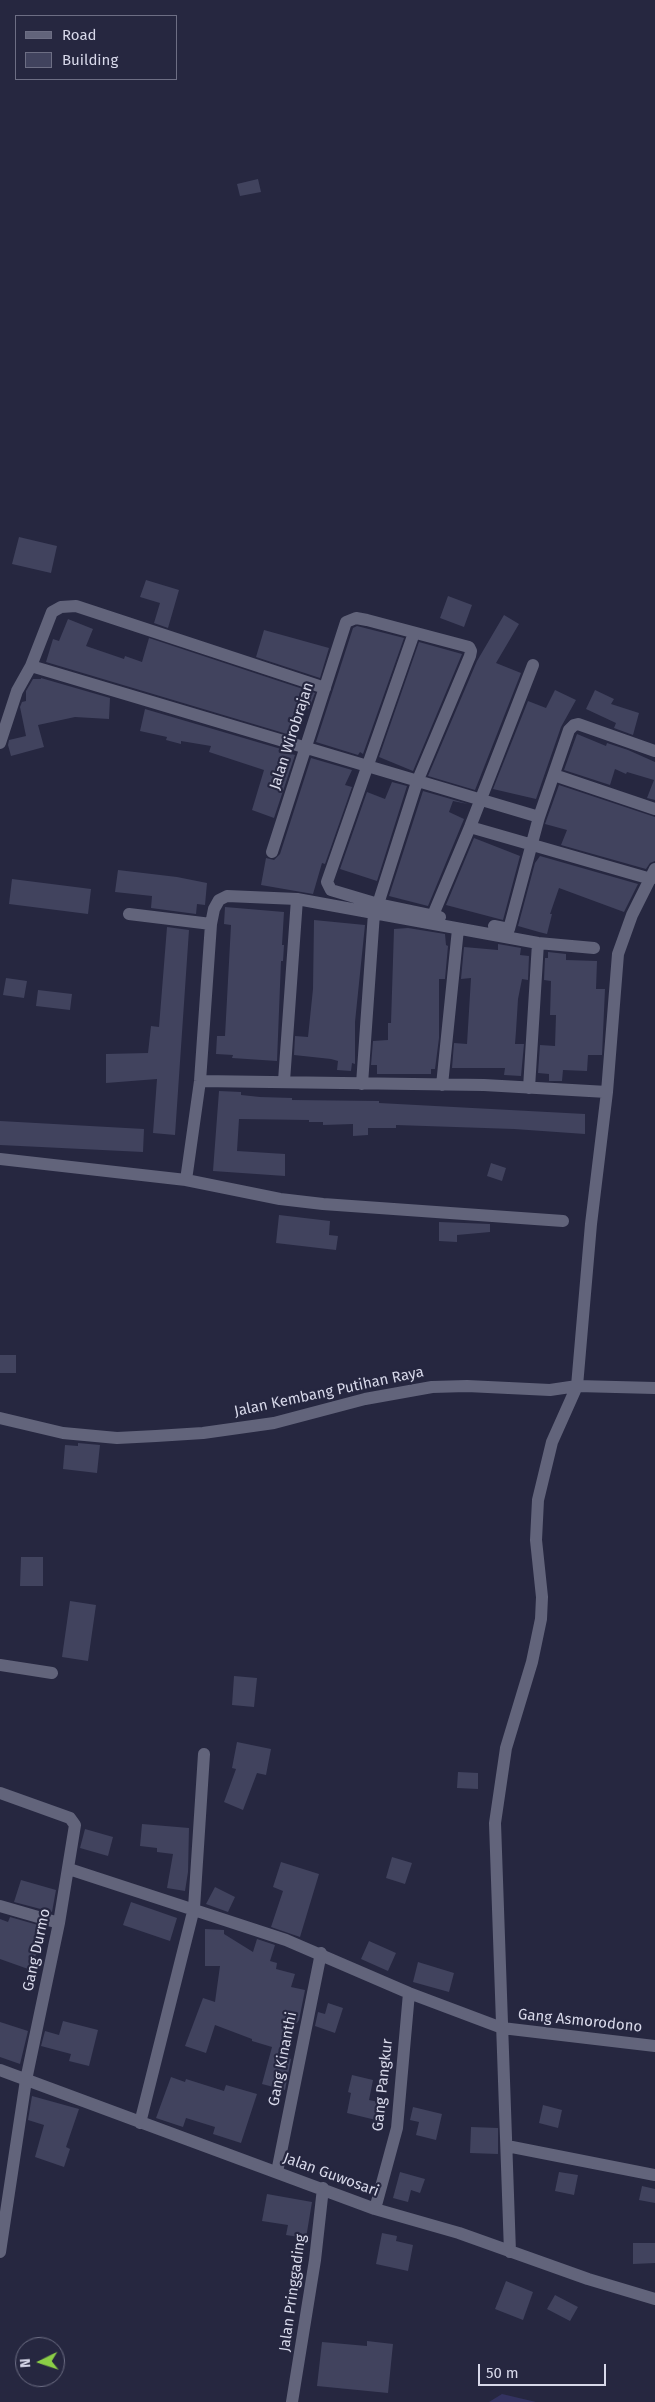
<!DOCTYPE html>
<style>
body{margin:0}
#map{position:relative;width:655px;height:2402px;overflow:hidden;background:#262740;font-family:"Fira Sans",sans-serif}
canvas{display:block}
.legend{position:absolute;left:15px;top:15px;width:162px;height:65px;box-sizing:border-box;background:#262740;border:1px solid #6d6e84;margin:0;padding:6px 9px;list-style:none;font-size:15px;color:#d8d9ea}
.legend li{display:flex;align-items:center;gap:10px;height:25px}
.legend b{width:25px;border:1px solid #6d6e84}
.north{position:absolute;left:15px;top:2337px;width:50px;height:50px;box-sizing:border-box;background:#262740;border:1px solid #6d6e84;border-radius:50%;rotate:266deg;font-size:14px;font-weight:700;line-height:20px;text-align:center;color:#d8d9ea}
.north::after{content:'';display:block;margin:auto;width:18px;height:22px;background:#8bce46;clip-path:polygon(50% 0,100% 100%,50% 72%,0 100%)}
.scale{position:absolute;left:478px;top:2364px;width:128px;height:22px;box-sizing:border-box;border:2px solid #d8d9ea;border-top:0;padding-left:6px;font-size:15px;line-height:18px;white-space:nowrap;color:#d8d9ea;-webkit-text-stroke:4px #262740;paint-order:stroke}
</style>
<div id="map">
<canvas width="655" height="2402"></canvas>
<ul class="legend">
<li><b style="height:6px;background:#62647b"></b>Road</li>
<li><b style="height:14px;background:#41435e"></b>Building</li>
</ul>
<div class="north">N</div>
<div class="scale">50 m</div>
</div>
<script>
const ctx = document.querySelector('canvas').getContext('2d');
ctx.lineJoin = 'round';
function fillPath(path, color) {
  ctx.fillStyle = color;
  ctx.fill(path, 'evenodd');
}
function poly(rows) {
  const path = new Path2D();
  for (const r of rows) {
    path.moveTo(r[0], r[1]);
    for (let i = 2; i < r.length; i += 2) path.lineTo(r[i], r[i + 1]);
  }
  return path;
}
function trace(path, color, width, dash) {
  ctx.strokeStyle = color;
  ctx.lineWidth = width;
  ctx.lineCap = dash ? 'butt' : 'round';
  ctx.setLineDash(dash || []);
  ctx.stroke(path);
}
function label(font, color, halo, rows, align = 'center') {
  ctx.font = font + ' "Fira Sans",sans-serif';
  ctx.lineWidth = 4.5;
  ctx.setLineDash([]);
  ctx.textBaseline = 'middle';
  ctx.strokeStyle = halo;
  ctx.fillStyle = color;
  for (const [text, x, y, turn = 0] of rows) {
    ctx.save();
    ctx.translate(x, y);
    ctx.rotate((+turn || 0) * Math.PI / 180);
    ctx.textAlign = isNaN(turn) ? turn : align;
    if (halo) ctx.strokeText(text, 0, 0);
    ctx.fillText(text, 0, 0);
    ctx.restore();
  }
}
fillPath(poly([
 [502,2394,536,2402,489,2402]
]), '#343361');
fillPath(poly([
 [258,179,261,192,240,196,237,184],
 [19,537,57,546,51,573,12,564],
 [146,580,179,590,168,628,154,623,160,603,140,597],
 [448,596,472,605,464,627,440,618],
 [504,615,519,624,496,663,521,673,477,785,475,790,428,776,477,661],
 [68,619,93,629,86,646,124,659,125,656,142,662,149,638,315,693,309,709,297,705,287,734,46,662,53,639,59,641],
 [357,626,404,638,363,754,360,752,358,755,316,742,353,628],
 [264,630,329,648,320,678,256,657],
 [419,642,462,654,413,771,379,757],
 [41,678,110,698,109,719,75,717,38,725,44,747,11,756,8,745,9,740,26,736,20,707,22,702,26,701,26,691,33,679,41,679],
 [555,690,576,700,561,727,536,799,493,789,528,701,546,708],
 [595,690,614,699,611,704,639,713,633,735,614,728,616,723,586,709],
 [145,709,281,749,280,751,295,755,274,818,252,810,264,770,209,752,211,746,181,741,181,744,166,740,167,737,140,731],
 [577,734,606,746,607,743,628,750,655,762,655,800,647,798,654,780,627,772,626,774,615,769,610,785,564,770],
 [311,758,352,770,345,785,352,787,325,864,322,863,313,894,261,885,266,858,274,860,280,854],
 [392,782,407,786,377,881,340,869,367,792,385,799],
 [559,785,655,817,655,861,650,863,646,869,561,845,567,830,545,824],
 [423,791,468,804,453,801,449,812,464,819,428,906,389,896],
 [474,838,520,856,503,920,446,905],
 [540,856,638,884,624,912,559,888,550,914,552,914,547,934,539,932,518,926,535,863],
 [118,870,177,877,207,883,205,905,197,904,196,914,151,908,152,896,115,892],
 [12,879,91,889,88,914,9,904],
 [225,907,284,912,282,945,284,945,283,961,281,961,277,1061,232,1058,233,1055,216,1054,217,1036,225,1036,231,925,224,924],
 [314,920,365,925,355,1022,355,1064,352,1063,351,1071,337,1070,338,1061,331,1059,294,1055,295,1036,308,1037,313,989],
 [167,927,189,930,175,1135,153,1133,157,1079,106,1083,106,1054,148,1053,151,1026,159,1027],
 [408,928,445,934,446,945,448,946,445,979,439,979,439,1038,435,1069,431,1069,431,1074,377,1074,377,1065,371,1065,373,1041,388,1040,388,1023,391,1023,394,929],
 [498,944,521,948,520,955,529,956,528,980,522,979,518,999,516,1031,515,1044,524,1044,521,1076,504,1075,505,1068,452,1068,454,1043,467,1044,471,978,461,979,464,947,498,950],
 [548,952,566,954,566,960,597,961,596,989,605,989,602,1055,588,1055,587,1071,563,1070,562,1081,549,1081,549,1074,538,1073,540,1045,555,1046,556,1015,550,1015,551,981,544,980,545,958,548,958],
 [6,978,27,981,24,998,3,995],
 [38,990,72,994,70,1010,36,1006],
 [219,1091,241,1092,241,1095,260,1097,292,1098,292,1100,379,1101,379,1103,585,1114,585,1134,514,1129,396,1125,396,1128,368,1128,368,1135,353,1136,353,1124,323,1125,323,1122,309,1122,309,1120,239,1119,237,1151,285,1154,285,1176,213,1171],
 [0,1121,144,1129,143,1152,0,1145],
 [491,1163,506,1168,502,1181,487,1176],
 [279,1215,330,1221,329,1235,338,1236,336,1250,276,1243],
 [439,1222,490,1224,490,1232,457,1235,457,1242,439,1241],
 [0,1355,16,1355,16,1373,0,1373],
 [78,1443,100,1445,97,1473,63,1469,65,1445,78,1446],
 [21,1557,43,1557,43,1586,20,1586],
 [70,1601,96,1605,88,1661,62,1657],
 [234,1676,257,1678,254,1707,232,1705],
 [237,1742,271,1749,266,1775,257,1773,243,1810,224,1802,236,1769,232,1768],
 [458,1772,478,1773,478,1789,457,1788],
 [142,1824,189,1828,188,1872,185,1891,167,1888,173,1854,157,1852,157,1848,140,1846],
 [85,1829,113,1837,108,1856,80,1848],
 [392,1857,412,1863,405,1884,386,1878],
 [281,1862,319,1874,300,1937,271,1927,283,1891,273,1887],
 [21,1880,56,1890,52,1912,14,1902],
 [215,1887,235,1897,228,1912,206,1904],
 [131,1902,177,1918,170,1941,123,1925],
 [10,1917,45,1927,31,1970,0,1959,0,1919,8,1922],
 [205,1929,224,1930,224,1934,253,1952,257,1939,275,1945,270,1961,277,1963,276,1969,295,1974,291,1987,305,1990,299,2020,297,2023,294,2022,284,2057,291,2059,285,2090,262,2084,272,2047,252,2041,252,2039,215,2025,206,2053,185,2046,203,1998,215,2002,220,1966,205,1966],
 [369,1941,396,1953,388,1971,361,1959],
 [418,1962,454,1973,449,1992,413,1982],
 [328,2003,343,2008,335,2033,315,2026,318,2012,325,2014],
 [63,2021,98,2030,89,2066,69,2061,71,2054,41,2046,45,2031,59,2035],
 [0,2022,28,2031,20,2064,0,2057],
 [352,2075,373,2080,369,2100,384,2103,380,2121,347,2113,351,2093,348,2092],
 [171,2077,185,2082,186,2079,224,2091,226,2085,257,2094,241,2143,213,2134,215,2127,186,2118,183,2127,156,2118],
 [32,2096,79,2109,66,2147,70,2149,64,2167,35,2157,44,2125,28,2120],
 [543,2105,562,2110,558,2128,539,2123],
 [413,2107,442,2114,436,2140,416,2135,419,2122,410,2120],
 [471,2127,498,2128,498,2154,470,2153],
 [400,2172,425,2179,420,2193,411,2190,408,2202,393,2198],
 [559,2172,578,2175,574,2195,555,2191],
 [642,2186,655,2189,655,2203,639,2200],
 [267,2194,312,2202,306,2238,286,2235,288,2225,262,2221],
 [382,2233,397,2236,396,2241,413,2245,408,2271,376,2264],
 [633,2243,655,2243,655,2263,633,2264],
 [506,2281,533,2292,523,2320,495,2309],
 [555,2295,578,2307,570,2321,547,2309],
 [367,2341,393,2344,388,2393,317,2386,322,2342,367,2346]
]), '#41435e');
trace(poly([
 [414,633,327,882,331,890,378,904,440,917],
 [31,666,539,817],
 [0,743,17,691,31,666,52,612,61,607,76,606,325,688],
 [554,775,655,809],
 [470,827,651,879],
 [272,852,346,622,356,618,367,620,469,647,471,651,470,656,417,782,378,904],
 [655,869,632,915,618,954,607,1092,591,1224,577,1386,655,1388],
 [129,914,211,924],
 [433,915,470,827,533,665],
 [494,926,509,929,539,817,569,730,574,725,578,724,655,751],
 [200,1081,484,1085,607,1092],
 [284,1081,297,899],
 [362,1084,374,913],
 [442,1085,458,929],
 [529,1088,538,943],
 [0,1159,186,1180,200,1081,211,924,214,909,219,900,227,896,297,899,538,943,594,948],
 [186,1180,280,1199,323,1204,563,1221],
 [0,1418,63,1433,117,1438,156,1436,203,1433,274,1423,365,1399,432,1387,467,1386,550,1390,577,1386],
 [0,1665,52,1673],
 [0,1793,70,1818,75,1825,59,1923,26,2080,0,2252],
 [69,1869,286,1940,409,1993,502,2028,655,2046],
 [0,1906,59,1923],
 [0,2070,375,2209,459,2233,588,2279,655,2299],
 [140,2123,194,1908,204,1754],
 [507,2146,655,2175],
 [277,2172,321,1953],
 [375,2209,397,2128,409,1993],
 [510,2252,495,1823,506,1748,532,1662,541,1619,542,1597,536,1540,538,1500,552,1442,577,1386],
 [292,2402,315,2260,323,2188]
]), '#62647b', 12);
label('15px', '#d8d9ea', '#262740', [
 ["Jalan Wirobrajan",292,736,-72],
 ["Jalan Kembang Putihan Raya",329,1392,-12],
 ["Gang Durmo",37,1950,-78],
 ["Gang Asmorodono",580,2021,6],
 ["Gang Kinanthi",283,2059,-79],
 ["Gang Pangkur",383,2085,-84],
 ["Jalan Guwosari",331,2175,20],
 ["Jalan Pringgading",293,2293,-82]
]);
</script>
